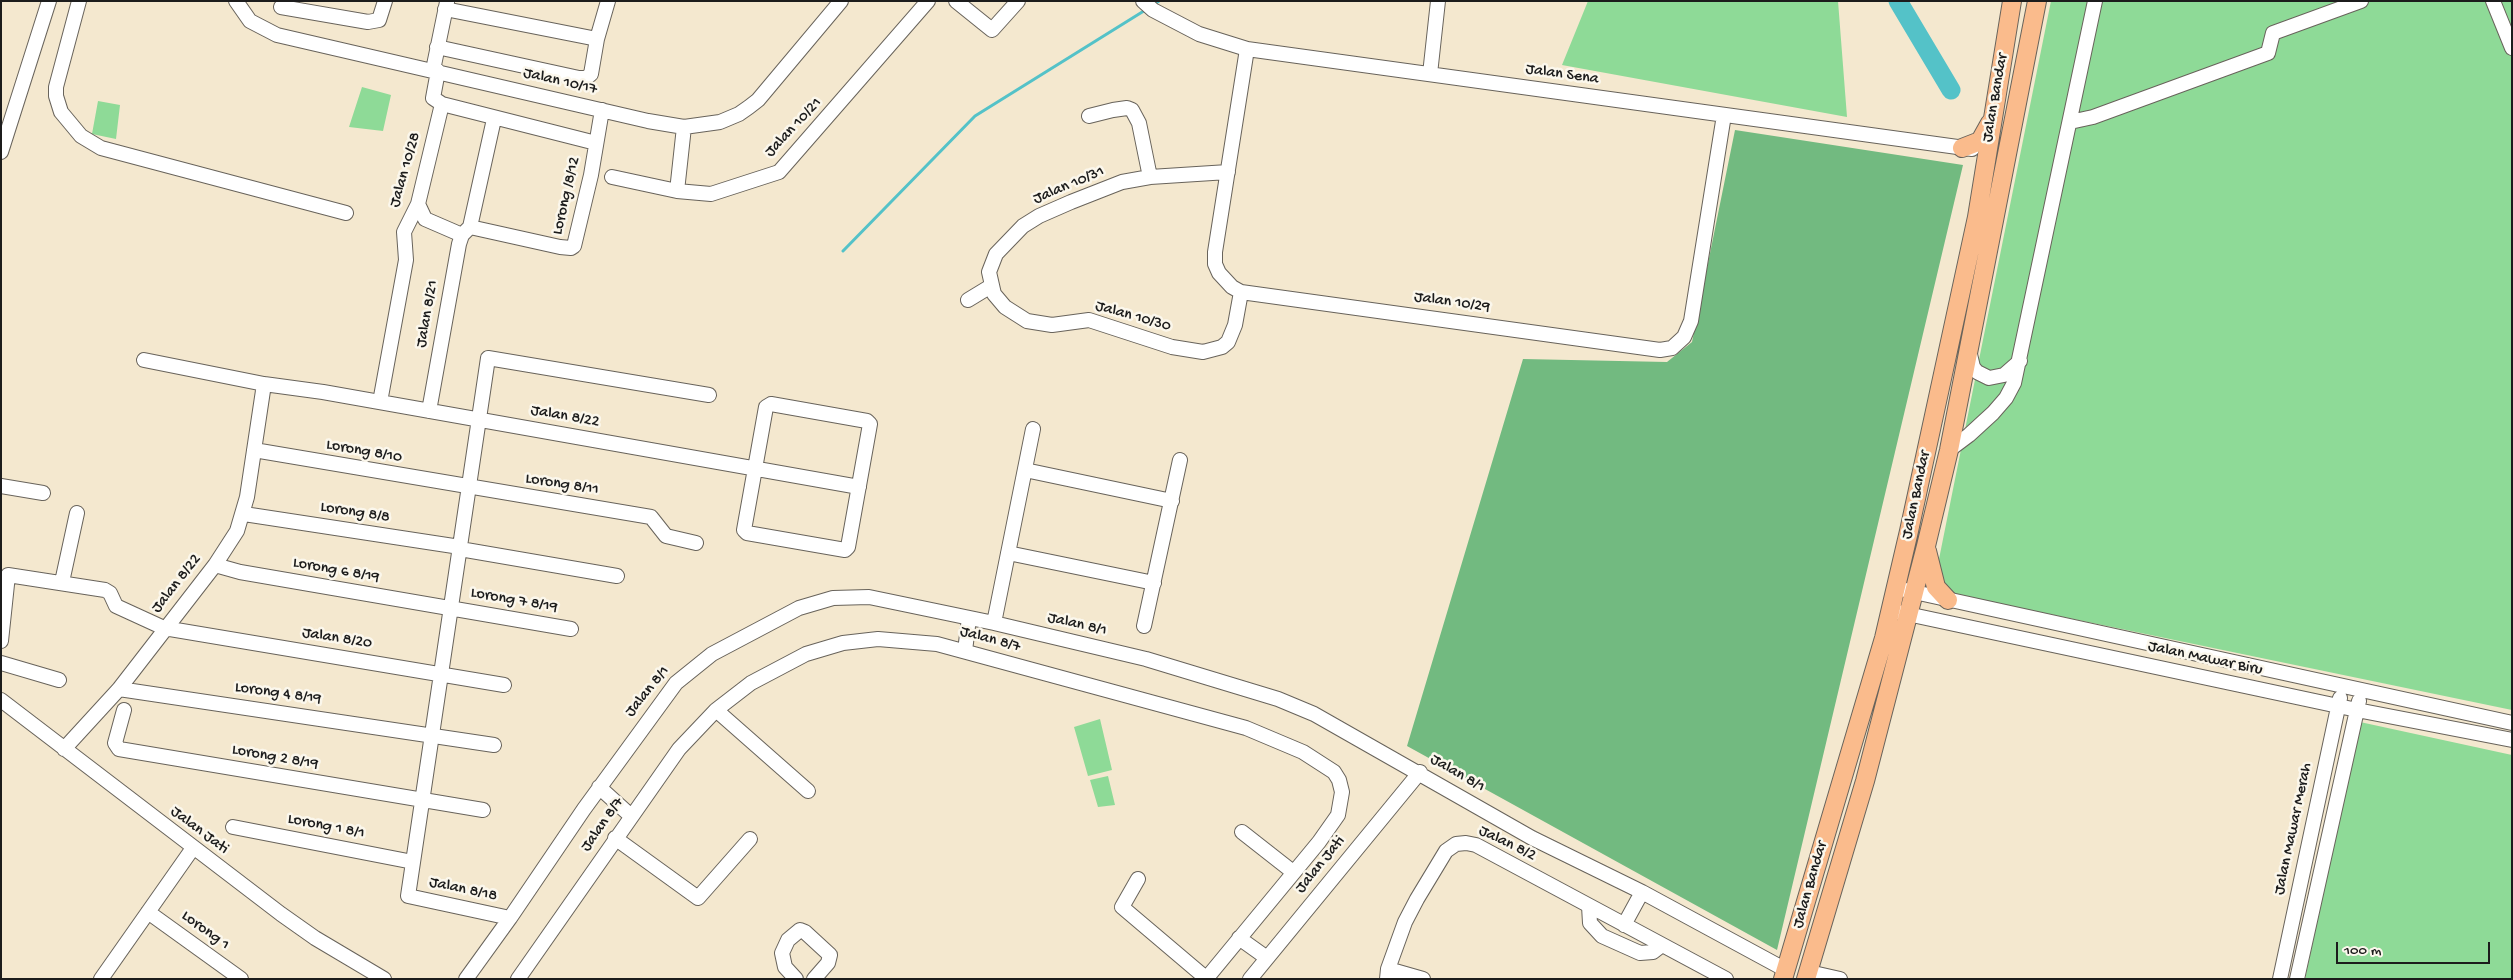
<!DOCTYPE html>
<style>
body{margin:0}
#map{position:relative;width:2513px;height:980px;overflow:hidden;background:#f4e8cf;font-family:"Gochi Hand",sans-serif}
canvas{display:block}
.frame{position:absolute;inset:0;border:2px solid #1c1c1c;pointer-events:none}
.scale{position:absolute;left:2336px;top:942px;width:154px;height:22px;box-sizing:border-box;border:2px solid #1c1c1c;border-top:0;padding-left:6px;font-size:15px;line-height:18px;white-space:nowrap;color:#1c1c1c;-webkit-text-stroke:4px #fbf7ec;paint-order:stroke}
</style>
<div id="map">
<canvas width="2513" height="980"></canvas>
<div class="frame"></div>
<div class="scale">100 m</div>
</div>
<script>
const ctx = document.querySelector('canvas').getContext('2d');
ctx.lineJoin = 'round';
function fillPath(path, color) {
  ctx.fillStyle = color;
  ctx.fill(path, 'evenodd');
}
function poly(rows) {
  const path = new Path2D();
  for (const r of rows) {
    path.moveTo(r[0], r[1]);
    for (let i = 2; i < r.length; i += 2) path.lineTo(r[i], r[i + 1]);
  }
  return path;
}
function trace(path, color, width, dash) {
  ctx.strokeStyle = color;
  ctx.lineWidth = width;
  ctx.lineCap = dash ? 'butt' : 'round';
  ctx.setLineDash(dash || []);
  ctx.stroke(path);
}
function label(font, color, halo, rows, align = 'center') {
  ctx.font = font + ' "Gochi Hand",sans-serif';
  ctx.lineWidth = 5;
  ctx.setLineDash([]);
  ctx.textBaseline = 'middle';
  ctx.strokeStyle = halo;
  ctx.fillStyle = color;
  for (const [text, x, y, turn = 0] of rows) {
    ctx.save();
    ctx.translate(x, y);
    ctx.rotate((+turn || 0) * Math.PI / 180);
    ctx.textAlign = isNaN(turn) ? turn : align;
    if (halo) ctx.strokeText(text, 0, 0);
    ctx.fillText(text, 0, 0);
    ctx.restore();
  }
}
fillPath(poly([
 [1588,1,1838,1,1847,117,1562,65],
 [2051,1,2512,1,2512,710,1948,593,1937,569],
 [362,87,391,95,383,131,349,127],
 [98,101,120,105,116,139,92,134],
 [1100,719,1112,770,1088,776,1074,727],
 [2360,722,2512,755,2512,979,2305,979],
 [1108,776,1115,805,1098,807,1090,780]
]), '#8eda97');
fillPath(poly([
 [1735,130,1963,165,1777,950,1407,746,1523,359,1667,362,1692,342]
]), '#72ba80');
trace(poly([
 [1153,5,1159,1],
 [843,251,975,116,1147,9]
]), '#54c2c8', 3);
trace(poly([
 [1898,1,1951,90]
]), '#54c2c8', 19);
const minor = poly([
 [79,1,56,87,56,96,61,112,81,136,101,148,346,213],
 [236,1,250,21,277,35,648,121,684,127,720,122,739,114,749,107,758,100,841,1],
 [956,1,992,30,1018,1],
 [1143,1,1153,10,1199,34,1247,49,1972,149],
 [2493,1,2512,48],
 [281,7,368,22,379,20,385,1],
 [445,9,597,39],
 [437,47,579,78,586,78,591,74,597,39,608,1],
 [1247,49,1215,252,1215,264,1219,273,1232,287,1241,292,1660,350,1672,348,1684,337,1691,321,1724,115],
 [433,70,447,2],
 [1430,74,1438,1],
 [442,104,596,143],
 [1089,116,1113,110,1127,108,1132,110,1139,123,1150,177],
 [2070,122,2093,117,2268,53,2273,33,2361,1],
 [1,152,49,1],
 [1228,172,1150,177,1122,182,1071,202,1039,216,1023,226,996,254,989,272,994,294,1005,307,1027,321,1052,325,1089,320,1172,347,1203,352,1222,347,1228,342,1235,325,1241,292],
 [612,177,677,191,711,194,779,172,928,1],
 [677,191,684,127],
 [418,204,425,219,462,235],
 [470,227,560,247,571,248,574,246,591,175,602,110],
 [470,227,494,119],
 [968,300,991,286],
 [1969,350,1973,367,1977,372,1989,378,2004,375,2020,361],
 [144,360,264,384,323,392,859,487],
 [380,402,406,260,404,232,418,204,442,104,433,98,438,71],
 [771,404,867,421,870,424,848,547,845,550,747,533,744,530,766,407,771,404],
 [429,411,459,244,462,235,470,227],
 [254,450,651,517,666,536,696,543],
 [1949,450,1969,435,1993,413,2006,398,2014,383,2095,1],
 [1025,470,1172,501],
 [1,486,43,493],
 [244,514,460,547],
 [460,549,617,576],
 [1008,553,1154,583],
 [215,565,240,572,571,629],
 [62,582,77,513],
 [1896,588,2512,723],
 [1898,612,2357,710,2512,740],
 [994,623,1033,429],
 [1144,626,1180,460],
 [1,641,8,575,105,590,110,593,116,606,164,628,504,685],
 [965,651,969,618],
 [1,663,59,680],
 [119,689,494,745],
 [1,700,281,914,315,938,384,979],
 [124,710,115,743,119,749,483,810],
 [716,710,808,791],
 [64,749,119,689,215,565,237,531,247,497,264,384],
 [599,787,631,816],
 [233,827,413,862],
 [1242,832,1293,872],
 [615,838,698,898,750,839],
 [1138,879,1122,907,1207,979],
 [1589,906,1590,923,1602,936,1640,953,1653,952,1662,945],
 [148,912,241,979],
 [510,918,408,896,488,358,709,395],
 [1624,925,1642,892],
 [1239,938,1267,958],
 [1388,969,1423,979],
 [1809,972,1840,979],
 [101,979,193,848],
 [466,979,510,918,584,809,676,683,712,654,799,608,833,598,869,597,994,623,1146,659,1278,699,1314,714,1532,838,1642,892,1786,970],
 [518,979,679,749,716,710,751,683,806,654,843,643,878,639,937,644,1246,728,1303,752,1334,772,1339,780,1342,792,1338,815,1319,842,1206,979],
 [796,979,785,967,782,953,788,940,800,930,805,932,830,955,828,963,814,979],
 [1250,979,1420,772],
 [1387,979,1388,969,1405,922,1417,899,1446,851,1456,844,1466,843,1476,845,1726,979],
 [2280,979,2340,698],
 [2297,979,2359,701]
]);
const major = poly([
 [1962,148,1980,141,1990,123],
 [1927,551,1936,587,1948,600],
 [1783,979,1884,638,1909,531,1977,217,2012,1],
 [1806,979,1865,781,1926,546,1949,450,2037,1]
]);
trace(minor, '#68635b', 16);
trace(major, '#68635b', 20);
trace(minor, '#fff', 14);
trace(major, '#fabb8c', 18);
label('16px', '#1c1c1c', '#fbf7ec', [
 ["Jalan Sena",1562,75,8],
 ["Jalan 10/17",560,82,13],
 ["Jalan Bandar",1996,98,-80],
 ["Jalan 10/21",794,128,-47],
 ["Jalan 10/28",406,170,-74],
 ["Jalan 10/31",1069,186,-23],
 ["Lorong /8/12",567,196,-77],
 ["Jalan 10/29",1452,303,8],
 ["Jalan 8/21",428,314,-80],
 ["Jalan 10/30",1133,317,16],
 ["Jalan 8/22",565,417,10],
 ["Lorong 8/10",364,452,10],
 ["Lorong 8/11",562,485,9],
 ["Jalan Bandar",1917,495,-78],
 ["Lorong 8/8",355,513,9],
 ["Lorong 6 8/19",336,571,10],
 ["Jalan 8/22",177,584,-52],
 ["Lorong 7 8/19",514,601,10],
 ["Jalan 8/1",1077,625,13],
 ["Jalan 8/20",337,639,9],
 ["Jalan 8/7",990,640,15],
 ["Jalan Mawar Biru",2205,659,12],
 ["Jalan 8/1",648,692,-51],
 ["Lorong 4 8/19",278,694,8],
 ["Lorong 2 8/19",275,758,10],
 ["Jalan 8/1",1457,774,30],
 ["Jalan 8/7",603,825,-55],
 ["Lorong 1 8/1",326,827,11],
 ["Jalan Mawar Merah",2294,829,-78],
 ["Jalan Jati",199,831,37],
 ["Jalan 8/2",1507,844,26],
 ["Jalan Jati",1321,865,-51],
 ["Jalan Bandar",1811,885,-74],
 ["Jalan 8/18",463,890,12],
 ["Lorong 1",205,931,36]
]);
</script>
